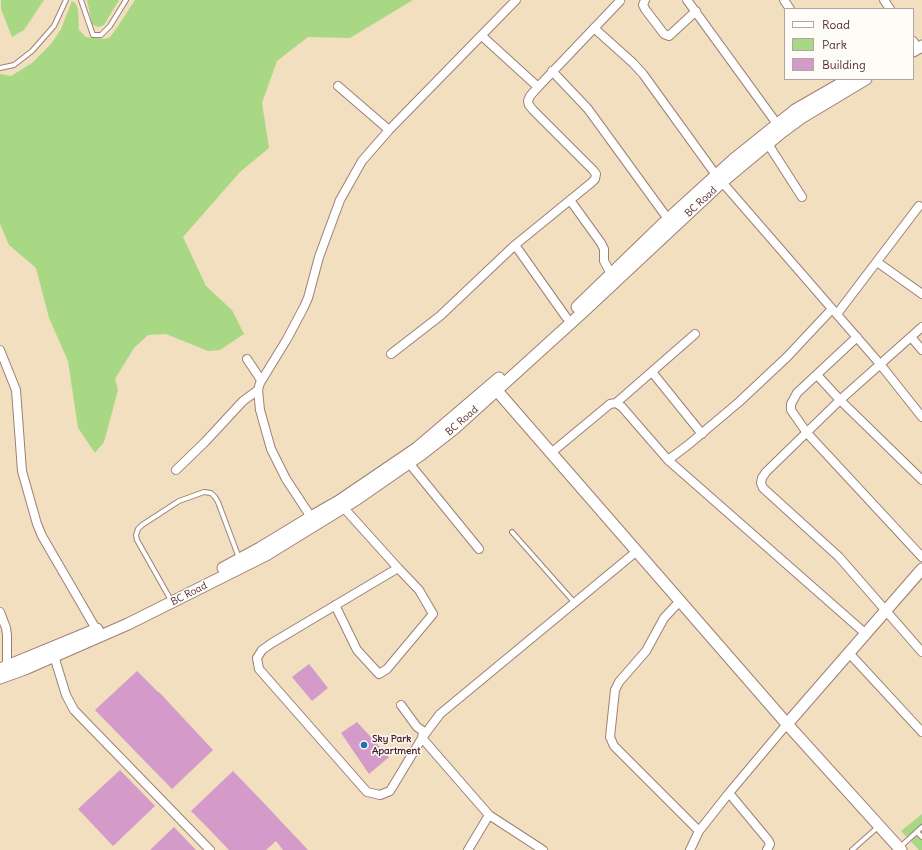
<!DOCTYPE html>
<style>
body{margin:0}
#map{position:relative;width:922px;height:850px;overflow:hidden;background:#f1dfc0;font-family:Delius,sans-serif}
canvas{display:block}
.legend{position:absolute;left:784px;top:8px;width:130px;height:72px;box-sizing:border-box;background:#fdfcf7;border:1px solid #b5a4a5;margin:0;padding:5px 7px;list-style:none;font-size:12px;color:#4a1f2b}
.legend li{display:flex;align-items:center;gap:8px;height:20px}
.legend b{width:20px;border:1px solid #b5a4a5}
</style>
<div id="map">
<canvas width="922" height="850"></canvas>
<ul class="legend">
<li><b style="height:5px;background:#fff"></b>Road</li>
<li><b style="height:11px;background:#a9d885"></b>Park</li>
<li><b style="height:11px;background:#d39aca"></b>Building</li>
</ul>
</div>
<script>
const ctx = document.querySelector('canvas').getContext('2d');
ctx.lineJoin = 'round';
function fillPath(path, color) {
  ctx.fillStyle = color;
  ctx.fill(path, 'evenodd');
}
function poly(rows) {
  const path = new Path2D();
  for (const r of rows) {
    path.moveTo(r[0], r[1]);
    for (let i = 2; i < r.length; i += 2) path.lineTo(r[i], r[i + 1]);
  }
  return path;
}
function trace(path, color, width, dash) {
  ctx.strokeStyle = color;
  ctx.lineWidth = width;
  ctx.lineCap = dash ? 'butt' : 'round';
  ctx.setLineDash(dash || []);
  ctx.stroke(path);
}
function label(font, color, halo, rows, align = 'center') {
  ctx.font = font + ' Delius,sans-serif';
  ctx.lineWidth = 3;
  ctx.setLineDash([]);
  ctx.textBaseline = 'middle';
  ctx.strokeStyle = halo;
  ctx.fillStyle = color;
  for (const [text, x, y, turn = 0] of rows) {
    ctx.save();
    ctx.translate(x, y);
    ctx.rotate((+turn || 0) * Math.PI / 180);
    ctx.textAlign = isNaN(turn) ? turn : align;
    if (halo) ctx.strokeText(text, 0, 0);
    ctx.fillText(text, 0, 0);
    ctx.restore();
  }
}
fillPath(poly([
 [1,0,44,0,24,30,12,37,1,9],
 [87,0,119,0,104,25,98,27,92,24],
 [135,0,413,0,350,38,308,37,277,61,262,103,269,148,240,172,183,237,206,286,232,310,244,334,220,350,208,351,166,334,148,335,134,348,115,379,118,390,104,442,95,453,78,428,68,361,49,318,36,268,9,245,0,224,0,74,11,76,32,63,51,44,61,29,72,1,76,4,78,10,79,30,86,37,105,39,110,37,116,29],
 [922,814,922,850,919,850,901,831]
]), '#a9d885');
fillPath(poly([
 [309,664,328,688,312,701,292,677],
 [137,671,158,692,159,692,213,750,172,789,95,710],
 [357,722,389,757,369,774,341,733],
 [120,770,155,806,113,846,78,809],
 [233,771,260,799,308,850,283,850,276,841,266,850,229,850,205,825,191,811],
 [174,827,196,850,150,850]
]), '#d39aca');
const service = poly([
 [81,0,93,35,101,35,110,26,126,0],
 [0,68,14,65,32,51,54,26,66,0],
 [512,532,574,602],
 [172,602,137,540,136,535,138,529,142,525,179,501,204,492,211,493,215,497,218,502,239,558],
 [917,832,922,837],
 [899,848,922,827],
 [852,850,879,826]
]);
const minor = poly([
 [645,0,643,5,645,9,664,34,669,36,696,11],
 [687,0,780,128],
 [784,0,790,9],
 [884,0,890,9],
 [594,28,633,63,643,74,716,175],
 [482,36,538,87],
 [913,41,914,42],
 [552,71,588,109,668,219],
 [338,86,389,130],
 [768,144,802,197],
 [722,182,880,364,922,417],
 [570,200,601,243,604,249,604,261,611,274],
 [515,245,566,317],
 [877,262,922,294],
 [837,314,919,206],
 [922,327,840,400,766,472,762,478,761,483,763,488,839,557,922,652],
 [857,337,797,393,791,404,791,410,807,433,922,557],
 [911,337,922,350],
 [0,350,16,390,22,471,37,524,42,536,96,629],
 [391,354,440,316,515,245,591,183,595,179,596,174,593,170,533,110,529,105,528,101,530,96,538,87,620,1],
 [247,359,261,380],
 [652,372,702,434],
 [817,375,840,400,922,480],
 [616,403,695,334],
 [551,453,610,404,616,403,622,407,668,460,688,445,739,402,787,357,832,309],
 [668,460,866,634],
 [409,463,479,549],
 [176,470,205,442,243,401,258,390],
 [343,507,398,568,272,643,262,650,257,658,259,669,367,792,380,795,390,791,422,738,489,815,543,850],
 [311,517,286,479,271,449,260,410,258,390,260,383,287,339,304,307,308,298,319,257,340,200,362,161,389,130,516,0],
 [680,601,664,618,646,651,619,682,615,690,610,737,614,746,699,831],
 [335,605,357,650,379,674,387,669,433,614,419,590,398,568],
 [0,612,6,628,7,635,7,666],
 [849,653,922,732],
 [54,656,66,695,74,710,210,850],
 [401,705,417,727,423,731,422,738],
 [422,738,440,714,637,551],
 [729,793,768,840,770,844,767,850],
 [468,850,489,815],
 [690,850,699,831,729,793,787,724]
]);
const tertiary = poly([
 [913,51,922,46],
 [577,307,668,219,734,159,795,110,849,79],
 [492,385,787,724,901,850],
 [223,568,260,548,311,517,339,501,417,448,499,378],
 [0,669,97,629],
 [0,678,25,669,128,624,266,555,357,499,422,454,454,429,583,312,722,182,782,132,801,118,866,79],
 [787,724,922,569]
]);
trace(service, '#9e7f76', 6);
trace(minor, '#9e7f76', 10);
trace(tertiary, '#9e7f76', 13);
trace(service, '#fff', 4);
trace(minor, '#fff', 8);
trace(tertiary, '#fff', 11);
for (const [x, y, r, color] of [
 [364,745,4,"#1f6fb2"]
]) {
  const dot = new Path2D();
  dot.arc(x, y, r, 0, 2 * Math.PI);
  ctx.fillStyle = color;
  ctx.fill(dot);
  trace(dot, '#fdfcf7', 1.5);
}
label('10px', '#4a1f2b', '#fdfcf7', [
 ["BC Road",701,202,-43],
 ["BC Road",462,421,-41],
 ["BC Road",189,594,-27]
]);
label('bold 10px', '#4a1f2b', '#fdfcf7', [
 ["Sky Park",372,739],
 ["Apartment",372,751]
], 'left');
</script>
